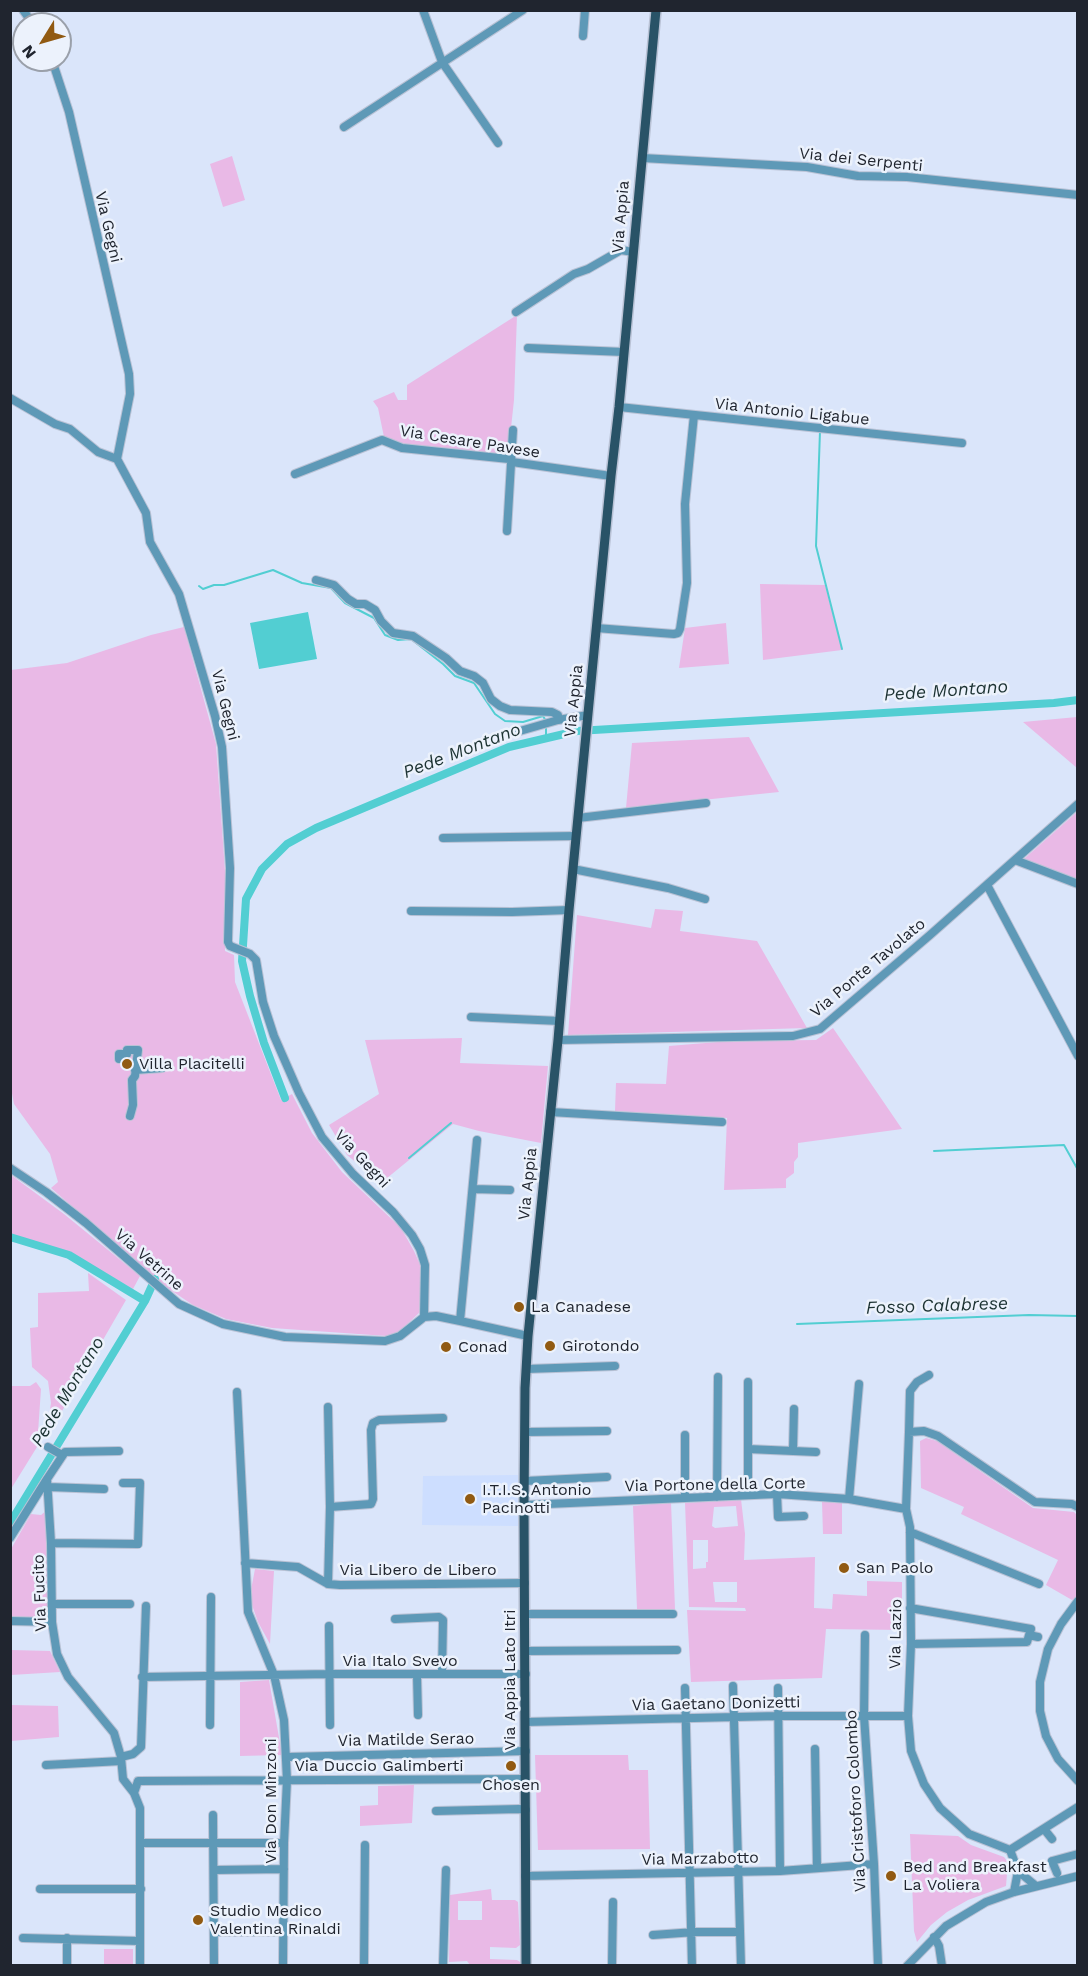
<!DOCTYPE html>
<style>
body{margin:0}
#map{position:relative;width:1088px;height:1976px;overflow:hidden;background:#dae5fa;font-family:"Work Sans",sans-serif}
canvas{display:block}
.frame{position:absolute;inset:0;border:12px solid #20252f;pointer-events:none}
.north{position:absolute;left:12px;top:12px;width:60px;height:60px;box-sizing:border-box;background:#ecf2fc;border:2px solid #9aa0aa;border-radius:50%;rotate:233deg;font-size:16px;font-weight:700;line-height:24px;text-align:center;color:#20252f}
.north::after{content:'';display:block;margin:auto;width:21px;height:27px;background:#915a12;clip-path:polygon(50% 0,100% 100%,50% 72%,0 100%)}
</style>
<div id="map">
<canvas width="1088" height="1976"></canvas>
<div class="frame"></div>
<div class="north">N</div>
</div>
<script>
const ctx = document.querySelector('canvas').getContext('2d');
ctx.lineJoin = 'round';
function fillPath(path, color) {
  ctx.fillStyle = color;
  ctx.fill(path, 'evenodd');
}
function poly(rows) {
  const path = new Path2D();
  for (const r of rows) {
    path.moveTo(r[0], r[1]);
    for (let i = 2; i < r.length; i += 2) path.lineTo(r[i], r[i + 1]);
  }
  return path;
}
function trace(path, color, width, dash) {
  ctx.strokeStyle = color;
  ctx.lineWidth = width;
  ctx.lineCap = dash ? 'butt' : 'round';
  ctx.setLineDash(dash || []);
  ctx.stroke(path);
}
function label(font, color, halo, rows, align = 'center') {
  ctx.font = font + ' "Work Sans",sans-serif';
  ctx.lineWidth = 5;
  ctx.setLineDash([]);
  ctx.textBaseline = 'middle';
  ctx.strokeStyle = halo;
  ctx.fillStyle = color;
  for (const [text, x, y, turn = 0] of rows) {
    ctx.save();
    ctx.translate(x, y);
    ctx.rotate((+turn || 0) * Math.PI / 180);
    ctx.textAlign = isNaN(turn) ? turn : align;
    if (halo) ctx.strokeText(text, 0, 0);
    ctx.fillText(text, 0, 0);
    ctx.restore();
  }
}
fillPath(poly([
 [518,1475,518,1526,422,1525,423,1476]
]), '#cddeff');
fillPath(poly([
 [232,156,245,200,223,207,210,164],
 [517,315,514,400,508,456,401,445,384,437,378,408,373,401,394,392,398,400,407,400,407,385],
 [760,584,825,585,842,650,763,660],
 [726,623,729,664,679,668,685,628],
 [184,627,216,744,225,871,225,951,234,955,235,982,281,1100,292,1094,312,1133,342,1172,401,1228,414,1251,422,1269,420,1312,400,1331,387,1336,272,1328,226,1319,193,1305,160,1283,51,1188,58,1182,50,1154,14,1104,11,1088,11,670,67,663,151,635],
 [1077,717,1077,768,1023,722],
 [749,737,779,792,626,808,632,743],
 [1077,812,1077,881,1025,860,1025,858],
 [655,909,683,911,680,931,757,941,807,1028,568,1035,577,915,651,928],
 [833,1028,902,1129,798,1143,798,1157,794,1162,794,1173,786,1179,786,1188,724,1190,727,1118,615,1111,616,1083,666,1084,669,1046,730,1041,816,1040],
 [462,1038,460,1063,548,1066,541,1143,479,1131,453,1124,381,1183,347,1155,329,1125,379,1094,365,1040],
 [11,1175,64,1214,140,1276,133,1289,71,1253,11,1236],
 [88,1273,126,1300,47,1437,46,1435,51,1403,48,1381,32,1367,30,1328,38,1327,38,1293,89,1291],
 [36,1382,41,1389,37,1447,11,1489,11,1386,30,1386],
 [926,1438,937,1441,1033,1508,1074,1512,1077,1515,1077,1596,1072,1600,1046,1585,1058,1560,961,1514,964,1507,921,1488,920,1441],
 [741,1499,745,1534,744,1560,815,1557,814,1608,832,1609,833,1594,867,1596,867,1581,902,1582,902,1630,826,1629,822,1678,691,1682,687,1610,746,1611,745,1608,689,1607,685,1503],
 [736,1506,738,1526,715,1528,712,1526,714,1507],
 [693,1540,708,1540,708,1562,706,1562,706,1568,693,1569],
 [713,1582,737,1582,737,1602,715,1602],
 [671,1502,675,1609,637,1609,633,1506],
 [822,1502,842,1502,842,1534,823,1534],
 [47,1510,49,1615,46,1619,11,1619,11,1549,31,1514,41,1515],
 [255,1569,274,1571,270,1644,258,1622,252,1605,251,1590],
 [11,1650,50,1651,60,1672,11,1675],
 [269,1680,282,1755,240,1756,240,1682],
 [11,1705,58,1706,59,1737,11,1741],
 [535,1755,628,1755,629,1770,648,1770,650,1849,538,1850],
 [414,1785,412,1823,360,1826,360,1806,378,1805,378,1786],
 [910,1834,958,1836,971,1845,1004,1857,1008,1862,1006,1886,968,1900,947,1912,931,1925,917,1942,914,1931],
 [491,1889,492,1900,515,1900,518,1902,520,1945,516,1948,490,1947,490,1959,517,1960,520,1962,520,1965,470,1965,467,1961,449,1962,450,1895],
 [458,1901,482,1901,482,1920,458,1920],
 [104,1949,133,1949,133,1965,104,1965]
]), '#e9b9e6');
fillPath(poly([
 [308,612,317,659,259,669,250,623]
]), '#52ced2');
trace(poly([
 [820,431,816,546,842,649],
 [199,586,203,589,214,585,224,585,273,570,302,583,331,588,345,603,374,618,385,635,398,640,411,639,443,664,455,676,474,683,495,714,505,721,523,722,543,716,546,721],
 [546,727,546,738],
 [934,1151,1064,1145,1078,1170],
 [409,1158,451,1123],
 [797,1324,1029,1315,1078,1316]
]), '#52ced2', 2);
trace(poly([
 [285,1098,264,1043,250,996,242,961,246,899,262,869,287,844,316,828,509,747,577,731,1054,703,1078,700],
 [10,1237,69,1255,145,1301],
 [10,1523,145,1301,155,1279]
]), '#52ced2', 8);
const minor = poly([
 [23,10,33,24],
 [423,10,442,62,498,143],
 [583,36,585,10],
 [52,60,69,112,129,374,130,394,117,459,146,513,150,542,179,594,215,716,222,747,230,868,228,942,230,946,250,954,256,960,263,1002,274,1036,299,1093,322,1137,353,1174,393,1212,412,1235,420,1249,425,1265,424,1317],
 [344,127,523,10],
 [642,158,807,167,858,176,907,177,1078,195],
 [516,312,574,274,588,269,621,250,633,252],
 [528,348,624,352],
 [10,398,55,424,70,429,98,452,117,459],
 [619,407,962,443],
 [295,474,382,440,402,448,509,459,512,462,611,476],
 [507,531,513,430],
 [316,580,334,585,348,599,356,604,365,604,375,610,381,621,393,633,413,636,446,658,460,671,474,676,483,683,491,699,500,706,510,710,552,712,558,715,558,720,588,715],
 [596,628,674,634,678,633,680,629,687,583,685,504,694,415],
 [513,733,558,720],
 [578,818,706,803],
 [443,838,576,836],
 [1015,860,1078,884],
 [573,869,668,888,705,899],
 [987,885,1078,1056],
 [411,911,512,912,569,910],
 [471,1017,560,1021],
 [558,1040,793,1036,820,1029,930,935,1078,804],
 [119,1059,119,1054,127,1054,127,1050,138,1050,135,1076,132,1080,133,1105,130,1116],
 [135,1070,162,1068],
 [550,1112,722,1122],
 [10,1168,46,1192,86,1223,179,1304,223,1324,285,1337,385,1341,400,1336,424,1317],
 [473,1189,510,1190],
 [424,1317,436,1316,460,1321,528,1336],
 [460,1321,477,1140],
 [526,1369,615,1366],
 [237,1392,248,1612,274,1675,284,1720,287,1780,284,1843,283,1966],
 [328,1407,330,1507,328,1584],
 [525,1432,607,1431],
 [909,1432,910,1391,917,1382,929,1375],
 [48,1447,62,1455],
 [748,1449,816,1452],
 [119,1451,65,1452,47,1479,51,1543,52,1622,57,1654,68,1677,114,1733,121,1757,123,1779,134,1793,140,1808,140,1966],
 [793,1451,794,1409],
 [525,1481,607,1477],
 [48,1487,104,1489],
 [777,1494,778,1517,804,1516],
 [748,1495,748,1382],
 [717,1497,718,1377],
 [685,1498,685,1435],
 [849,1499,859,1384],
 [524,1505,777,1494,849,1499,906,1509],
 [330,1507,371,1504,373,1499,371,1430,373,1423,379,1420,443,1418],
 [910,1532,1039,1584],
 [10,1538,47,1479],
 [51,1543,138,1544,140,1483,123,1483],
 [245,1563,298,1567,328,1584,340,1585,525,1583],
 [1078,1601,1061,1624,1048,1649,1040,1682,1040,1711,1046,1736,1058,1759,1078,1781],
 [53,1604,130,1604],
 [910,1608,1031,1629,1027,1642,911,1644],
 [525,1614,673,1614],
 [395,1619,439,1617,443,1620,442,1674],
 [10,1621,52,1622],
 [329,1626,330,1725],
 [865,1635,864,1716,874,1864,878,1966],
 [1029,1635,1038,1637],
 [525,1651,677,1650],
 [417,1675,418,1715],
 [142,1677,331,1674,526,1674],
 [733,1686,741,1966],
 [685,1688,692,1966],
 [778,1688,780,1871],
 [525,1722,778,1716,908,1716],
 [210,1725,211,1597],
 [815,1749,817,1868],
 [121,1757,133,1754,141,1747,146,1606],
 [287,1757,526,1751],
 [46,1765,121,1761],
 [134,1793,138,1781,525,1779],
 [436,1811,519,1809,526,1810],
 [213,1815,214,1966],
 [1044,1829,1052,1839],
 [140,1843,284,1843],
 [1010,1850,1078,1807],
 [214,1870,284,1869],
 [1057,1873,1052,1861,1078,1854],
 [525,1876,780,1871,874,1864],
 [1036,1886,1018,1871,1010,1850,969,1834,940,1808,924,1784,911,1751,908,1716,911,1644,910,1527,906,1509,909,1432,924,1431,938,1436,1035,1502,1072,1504,1078,1507],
 [40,1889,141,1889],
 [1014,1892,1018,1871],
 [214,1932,283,1932],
 [653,1935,695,1932,740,1932],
 [934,1937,939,1946,942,1966],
 [23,1938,140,1941],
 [67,1966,67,1938],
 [364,1966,365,1845],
 [443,1966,446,1870],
 [612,1966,613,1902],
 [907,1966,946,1926,986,1902,1014,1892,1078,1876]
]);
const major = poly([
 [526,1966,524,1505,525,1388,528,1336,558,1040,569,910,611,476,619,407,656,10]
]);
trace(minor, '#b9c2d5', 10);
trace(major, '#b9c2d5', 12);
trace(minor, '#5e99b7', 8);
trace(major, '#295367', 9);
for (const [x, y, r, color] of [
 [127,1064,6,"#915a12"],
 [519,1307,6,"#915a12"],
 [550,1346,6,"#915a12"],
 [446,1347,6,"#915a12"],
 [470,1499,6,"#915a12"],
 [844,1568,6,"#915a12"],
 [511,1766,6,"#915a12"],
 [891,1876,6,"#915a12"],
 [198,1920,6,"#915a12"]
]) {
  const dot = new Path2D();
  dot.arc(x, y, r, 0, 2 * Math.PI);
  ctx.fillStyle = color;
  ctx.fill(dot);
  trace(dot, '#ecf2fc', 2);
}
label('16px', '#20252f', '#ecf2fc', [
 ["Via dei Serpenti",861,160,6],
 ["Via Appia",621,217,-85],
 ["Via Gegni",108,227,77],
 ["Via Antonio Ligabue",792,412,6],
 ["Via Cesare Pavese",470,442,9],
 ["Via Appia",574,701,-84],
 ["Via Gegni",225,705,76],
 ["Via Ponte Tavolato",868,968,-40],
 ["Via Gegni",362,1159,47],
 ["Via Appia",528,1184,-84],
 ["Via Vetrine",149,1260,41],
 ["Via Portone della Corte",715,1485,-1],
 ["Via Libero de Libero",418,1570],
 ["Via Fucito",40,1593,-92],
 ["Via Lazio",896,1634,-89],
 ["Via Italo Svevo",400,1661],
 ["Via Appia Lato Itri",510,1680,-90],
 ["Via Gaetano Donizetti",716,1704,-1],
 ["Via Matilde Serao",406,1740,-1],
 ["Via Duccio Galimberti",379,1766],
 ["Via Don Minzoni",271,1801,-90],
 ["Via Cristoforo Colombo",856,1801,-93],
 ["Via Marzabotto",700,1859,-1]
]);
label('16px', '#20252f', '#ecf2fc', [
 ["Villa Placitelli",139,1064],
 ["La Canadese",531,1307],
 ["Girotondo",562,1346],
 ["Conad",458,1347],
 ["I.T.I.S. Antonio",482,1490],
 ["Pacinotti",482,1508],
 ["San Paolo",856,1568],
 ["Chosen",511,1785,"center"],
 ["Bed and Breakfast",903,1867],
 ["La Voliera",903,1885],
 ["Studio Medico",210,1911],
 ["Valentina Rinaldi",210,1929]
], 'left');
label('italic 18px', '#1c3232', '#ecf2fc', [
 ["Pede Montano",946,691,-4],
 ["Pede Montano",462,751,-21],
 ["Fosso Calabrese",937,1306,-2],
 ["Pede Montano",68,1392,-59]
]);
</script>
